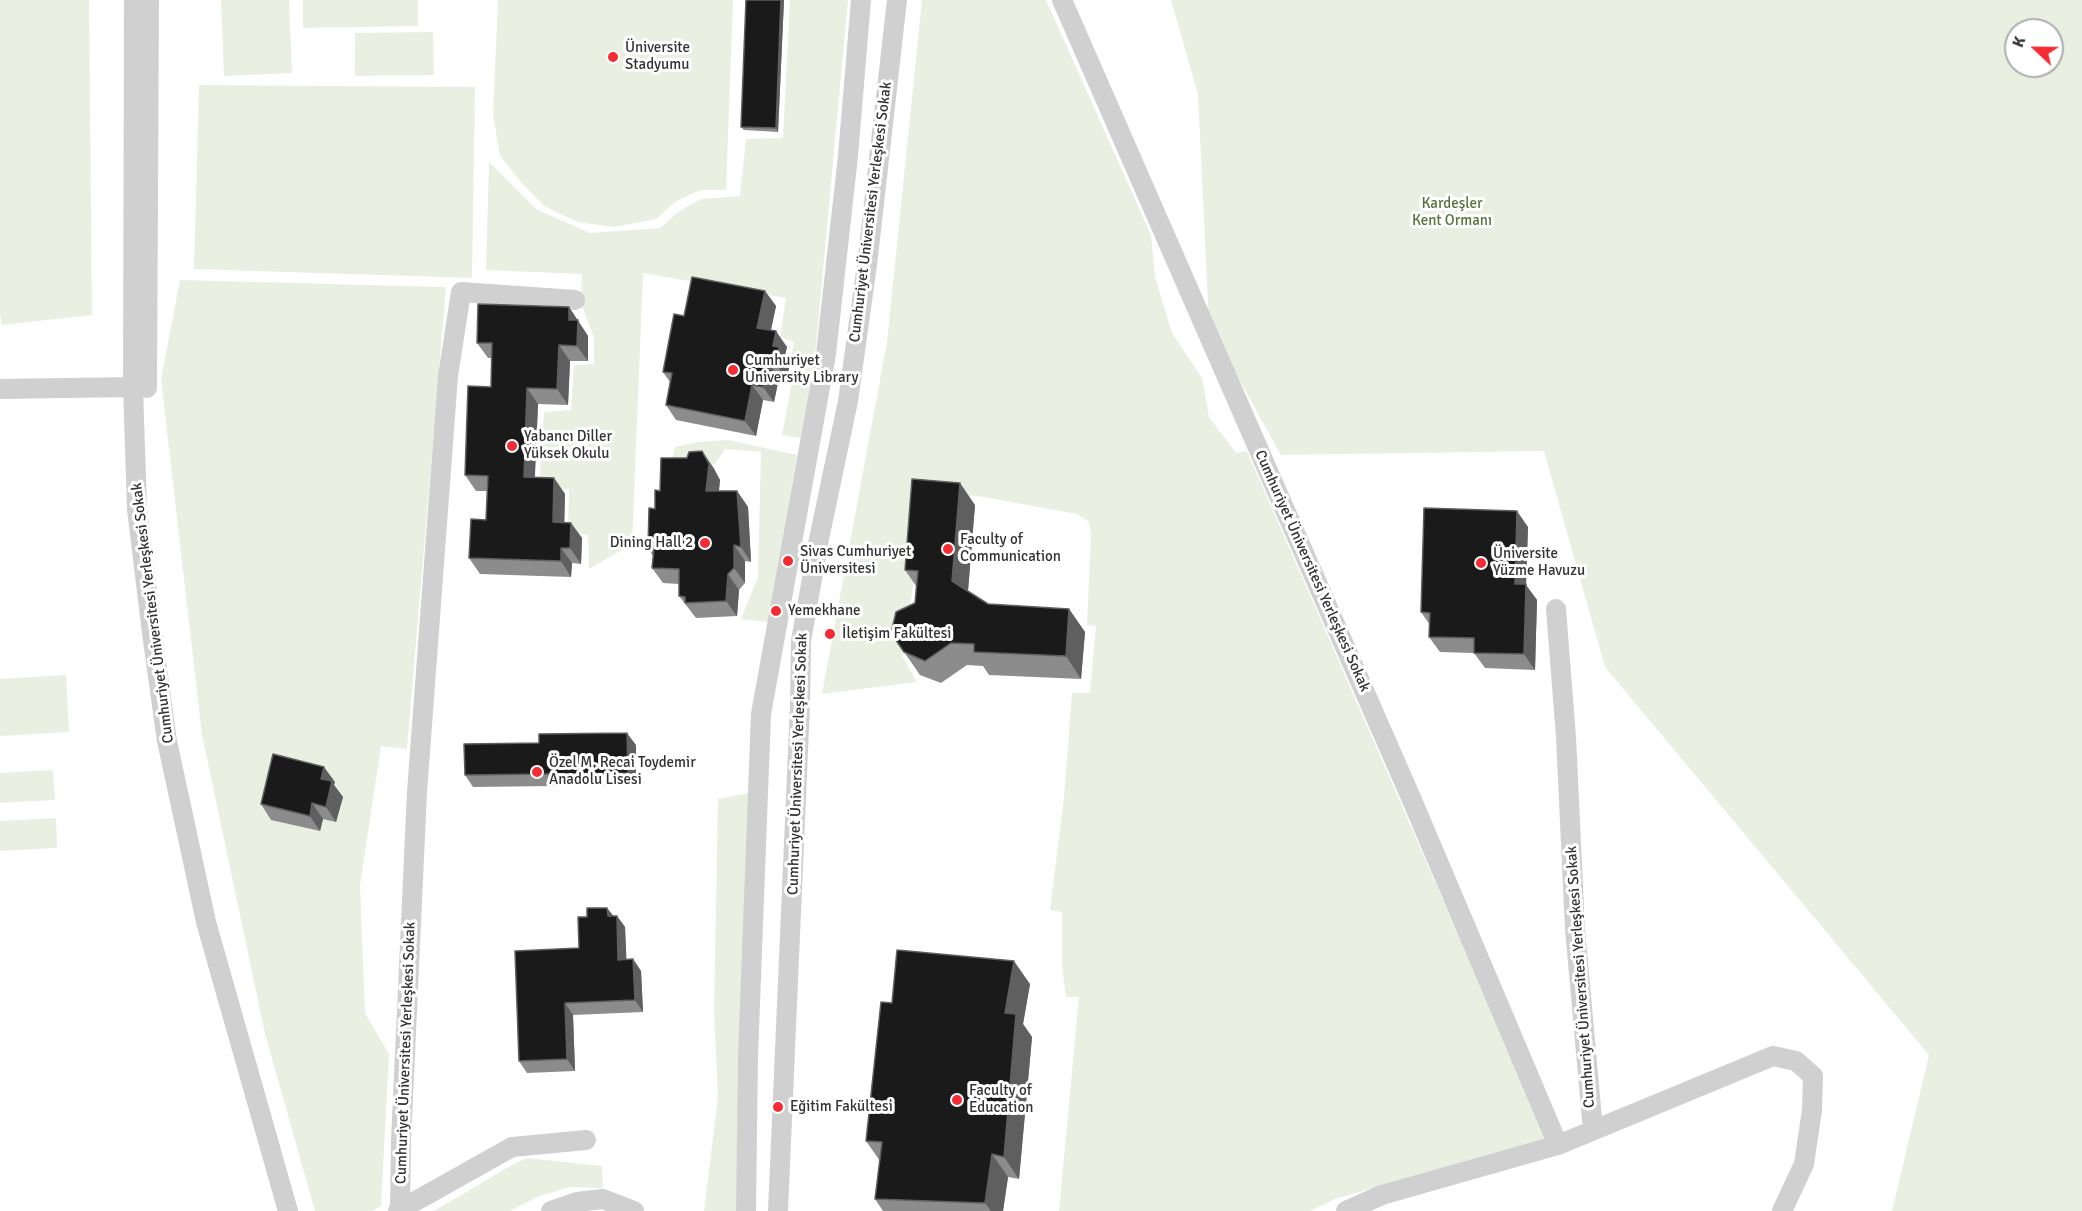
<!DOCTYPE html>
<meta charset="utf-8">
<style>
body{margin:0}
#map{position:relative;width:2082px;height:1211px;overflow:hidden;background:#fff;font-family:Signika,sans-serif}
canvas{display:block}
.north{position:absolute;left:2004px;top:18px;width:60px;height:60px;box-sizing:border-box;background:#fff;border:2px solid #adadad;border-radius:50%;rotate:292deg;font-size:16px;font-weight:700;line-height:24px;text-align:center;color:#333}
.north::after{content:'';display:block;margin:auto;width:21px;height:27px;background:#f42b33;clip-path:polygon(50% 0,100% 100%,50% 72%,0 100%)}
</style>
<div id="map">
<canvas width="2082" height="1211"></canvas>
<div class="north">K</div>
</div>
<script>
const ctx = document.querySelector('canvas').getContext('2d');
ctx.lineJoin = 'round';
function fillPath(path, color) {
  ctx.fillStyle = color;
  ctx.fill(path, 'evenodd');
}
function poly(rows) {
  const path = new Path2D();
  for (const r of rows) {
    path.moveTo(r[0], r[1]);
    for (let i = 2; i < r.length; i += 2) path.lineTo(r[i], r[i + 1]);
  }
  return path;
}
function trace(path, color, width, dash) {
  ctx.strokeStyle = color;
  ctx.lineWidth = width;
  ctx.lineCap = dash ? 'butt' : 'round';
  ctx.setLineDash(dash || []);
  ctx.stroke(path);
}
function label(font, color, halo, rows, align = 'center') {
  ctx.font = font + ' Signika,sans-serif';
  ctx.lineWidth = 6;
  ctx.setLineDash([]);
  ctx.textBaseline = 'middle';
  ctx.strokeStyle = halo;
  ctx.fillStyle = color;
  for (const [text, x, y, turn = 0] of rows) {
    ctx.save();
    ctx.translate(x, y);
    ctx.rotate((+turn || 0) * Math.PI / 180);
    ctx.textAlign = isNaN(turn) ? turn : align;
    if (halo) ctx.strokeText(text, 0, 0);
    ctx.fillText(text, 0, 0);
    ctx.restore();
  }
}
fillPath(poly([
 [0,0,89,0,92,315,2,325,0,313],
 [221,0,289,0,292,73,224,76],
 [303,0,418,0,418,26,303,28],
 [498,0,733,0,726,190,700,190,675,202,656,219,614,227,577,222,544,206,521,182,500,156,493,114],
 [790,0,848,0,816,346,802,438,782,435,796,361,791,358,794,342,780,337,786,298,643,273,632,544,589,569,588,535,568,532,569,489,539,488,544,412,571,410,574,365,594,364,594,338,581,303,582,274,486,270,489,162,536,209,590,233,660,228,678,212,701,199,740,196,746,139,783,138],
 [922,0,1046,0,1151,235,1155,277,1172,333,1202,378,1209,417,1236,453,1247,451,1547,1138,1335,1199,1310,1211,1059,1211,1079,997,1066,997,1062,966,1062,912,1050,910,1064,797,1072,693,1090,693,1096,626,1087,625,1091,534,1089,522,1077,514,984,497,928,491,902,656,917,682,822,694,887,342],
 [1171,0,2082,0,2082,1211,1892,1211,1929,1055,1605,667,1544,451,1281,455,1209,325,1198,94],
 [2016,30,2052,30,2052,66,2016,66],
 [433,32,434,75,355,76,355,33],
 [199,85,475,87,472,278,194,269],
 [180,280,446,287,407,749,381,746,360,885,365,1013,389,1054,381,1206,372,1211,315,1211,265,1034,202,735,161,379],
 [728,440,797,455,768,622,741,619,758,577,761,452,725,449,715,464,672,463,675,447,697,442],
 [66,675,69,732,0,736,0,679],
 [53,770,55,800,0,803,0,773],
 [749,793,737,1211,704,1211,718,1097,714,1012,718,799],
 [56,818,57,848,0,851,0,821],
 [527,1158,602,1166,603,1188,570,1187,539,1196,510,1211,434,1211,510,1166]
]), '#e9f0e1');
trace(poly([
 [134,0,133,387,137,509,152,633,167,741,206,922,288,1211],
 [1062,0,1412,800,1558,1145],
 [147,388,149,0],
 [0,389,133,387],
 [1556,609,1566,737,1575,929,1593,1130],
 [400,1210,401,1141,417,792,448,376,461,292,575,300],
 [398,1211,512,1147,586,1140],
 [551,1211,577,1202,603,1199,634,1211],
 [746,1211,748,1056,761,714,826,354,848,156,861,0],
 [778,1211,800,705,801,641,819,539,848,401,867,265,897,0],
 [1346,1211,1382,1195,1558,1145,1773,1056,1796,1061,1813,1076,1812,1110,1804,1164,1782,1211]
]), '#d0d0d0', 20);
fillPath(poly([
 [746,0,784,0,778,132,744,130,741,127],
 [765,291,776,306,771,330,787,347,785,355,790,362,787,379,779,378,774,402,763,400,756,436,676,420,666,405,670,382,663,372,684,316],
 [569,307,588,336,588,361,570,361,568,405,538,404,535,477,554,478,565,494,564,522,571,523,582,538,581,564,572,563,571,577,480,574,469,558,486,520,487,491,476,491,465,475,491,387,492,358,488,358,477,343],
 [713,467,720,480,719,491,737,491,748,507,751,562,745,561,745,583,739,590,737,616,696,618,679,596,679,584,663,583,652,568,653,556,648,548,655,509,660,491],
 [975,505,968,591,988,604,1069,609,1085,632,1081,679,989,675,983,666,967,665,941,683,920,675,891,633,915,603,916,586,905,570],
 [1528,527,1526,585,1537,600,1535,670,1485,668,1474,653,1440,652,1429,637,1430,625,1421,612],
 [636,745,636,785,473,787,465,775],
 [335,782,334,785,343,797,336,822,323,819,320,831,271,820,261,804],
 [607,908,613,916,617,916,625,927,626,959,633,959,641,971,643,1012,573,1015,575,1071,527,1073,519,1061,579,948,587,917],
 [1030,984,1023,1024,1032,1037,1019,1179,1008,1177,1003,1211,883,1211,875,1199,880,1161,866,1141,892,1003]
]), '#8c8c8c');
fillPath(poly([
 [781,0,784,0,778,132,776,128],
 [765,291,776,306,768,343,757,328],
 [569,307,588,336,588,361,577,346,569,320],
 [776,331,787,347,785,355,790,362,787,379,776,364,773,346],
 [559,345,570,361,568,405,557,389],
 [768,362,779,378,774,402,763,387],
 [752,385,763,400,756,436,745,421],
 [527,388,538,404,534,492,524,477],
 [702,451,713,467,720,480,717,507,706,491],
 [554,478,565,494,564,537,553,522],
 [960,483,975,505,967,603,952,581],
 [737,491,748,507,751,562,741,547],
 [1517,511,1528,527,1526,585,1537,600,1535,670,1524,654,1515,584],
 [571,523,582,538,581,564,570,548],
 [734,545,745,561,745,583,734,568],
 [561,548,572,563,571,577,561,561],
 [728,574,739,590,737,616,726,601],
 [1069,609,1085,632,1081,679,1066,656],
 [627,733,636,745,636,785,628,773],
 [324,767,335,782,334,785,343,797,336,822,326,807,321,779],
 [312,803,323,819,320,831,310,816],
 [607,908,616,919,608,916],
 [617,916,625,927,627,971,618,960],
 [633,959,641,971,643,1012,635,1000],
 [1014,961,1030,984,1023,1024,1032,1037,1019,1179,1004,1157,1005,1013],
 [565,1003,573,1015,575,1071,567,1059],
 [992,1154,1008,1177,1003,1211,991,1211,985,1203]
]), '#5f5f5f');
const building = poly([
 [746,0,781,0,776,128,741,127,746,0],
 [692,277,765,291,757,328,776,331,773,346,779,347,776,364,768,362,763,387,752,385,745,421,666,405,672,373,663,372,674,314,684,316,692,277],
 [478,304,569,307,569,320,578,320,577,346,559,345,557,389,527,388,524,477,554,478,553,522,571,523,570,548,561,548,561,561,469,558,471,519,486,520,488,476,465,475,468,386,491,387,492,343,477,343,478,304],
 [702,451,709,464,706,491,737,491,741,547,734,545,734,568,728,574,726,601,685,603,685,597,679,596,679,569,652,568,654,549,648,548,649,508,655,509,655,490,660,491,661,458,687,458,689,452,702,451],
 [912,479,960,483,952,581,988,604,1069,609,1066,656,974,652,974,644,951,643,925,661,904,652,891,633,896,612,915,603,918,571,905,570,912,479],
 [1424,508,1517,511,1515,584,1526,584,1524,654,1474,653,1474,638,1429,637,1430,613,1421,612,1424,508],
 [627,733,628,773,465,775,464,744,539,743,539,734,627,733],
 [273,754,324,767,321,779,332,781,326,807,312,803,310,816,261,804,273,754],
 [587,908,607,908,608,916,617,916,618,960,633,959,635,1000,565,1003,567,1059,519,1061,515,951,579,948,578,917,587,917,587,908],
 [897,950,1014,961,1005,1013,1016,1014,1004,1157,992,1154,985,1203,875,1199,882,1142,866,1141,881,1002,892,1003,897,950]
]);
fillPath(building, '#1a1a1a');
trace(building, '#5f5f5f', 1.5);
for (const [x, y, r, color] of [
 [613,57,6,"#f42b33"],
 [733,370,6,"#f42b33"],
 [512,446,6,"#f42b33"],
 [705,543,6,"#f42b33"],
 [948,549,6,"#f42b33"],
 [788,561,6,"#f42b33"],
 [1481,563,6,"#f42b33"],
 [776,611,6,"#f42b33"],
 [830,634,6,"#f42b33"],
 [537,772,6,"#f42b33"],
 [957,1100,6,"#f42b33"],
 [778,1107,6,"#f42b33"]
]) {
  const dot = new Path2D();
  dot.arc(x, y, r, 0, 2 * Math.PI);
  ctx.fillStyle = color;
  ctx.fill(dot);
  trace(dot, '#fff', 2);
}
label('15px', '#333', '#fff', [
 ["Üniversite",625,48],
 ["Stadyumu",625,65],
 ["Cumhuriyet",745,361],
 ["University Library",745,378],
 ["Yabancı Diller",524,437],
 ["Yüksek Okulu",524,454],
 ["Faculty of",960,540],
 ["Communication",960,557],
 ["Dining Hall 2",693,543,"right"],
 ["Sivas Cumhuriyet",800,552],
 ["Üniversitesi",800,569],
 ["Üniversite",1493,554],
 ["Yüzme Havuzu",1493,571],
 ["Yemekhane",788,611],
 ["İletişim Fakültesi",842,634],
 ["Özel M. Recai Toydemir",549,763],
 ["Anadolu Lisesi",549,780],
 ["Faculty of",969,1091],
 ["Education",969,1108],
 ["Eğitim Fakültesi",790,1107]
], 'left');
label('15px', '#54743b', '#fff', [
 ["Kardeşler",1452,204],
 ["Kent Ormanı",1452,221]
]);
label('15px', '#333', '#fff', [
 ["Cumhuriyet Üniversitesi Yerleşkesi Sokak",871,212,-83],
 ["Cumhuriyet Üniversitesi Yerleşkesi Sokak",1312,571,66],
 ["Cumhuriyet Üniversitesi Yerleşkesi Sokak",153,613,-97],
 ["Cumhuriyet Üniversitesi Yerleşkesi Sokak",798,764,-88],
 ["Cumhuriyet Üniversitesi Yerleşkesi Sokak",1581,977,-94],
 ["Cumhuriyet Üniversitesi Yerleşkesi Sokak",406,1053,-88]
]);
</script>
